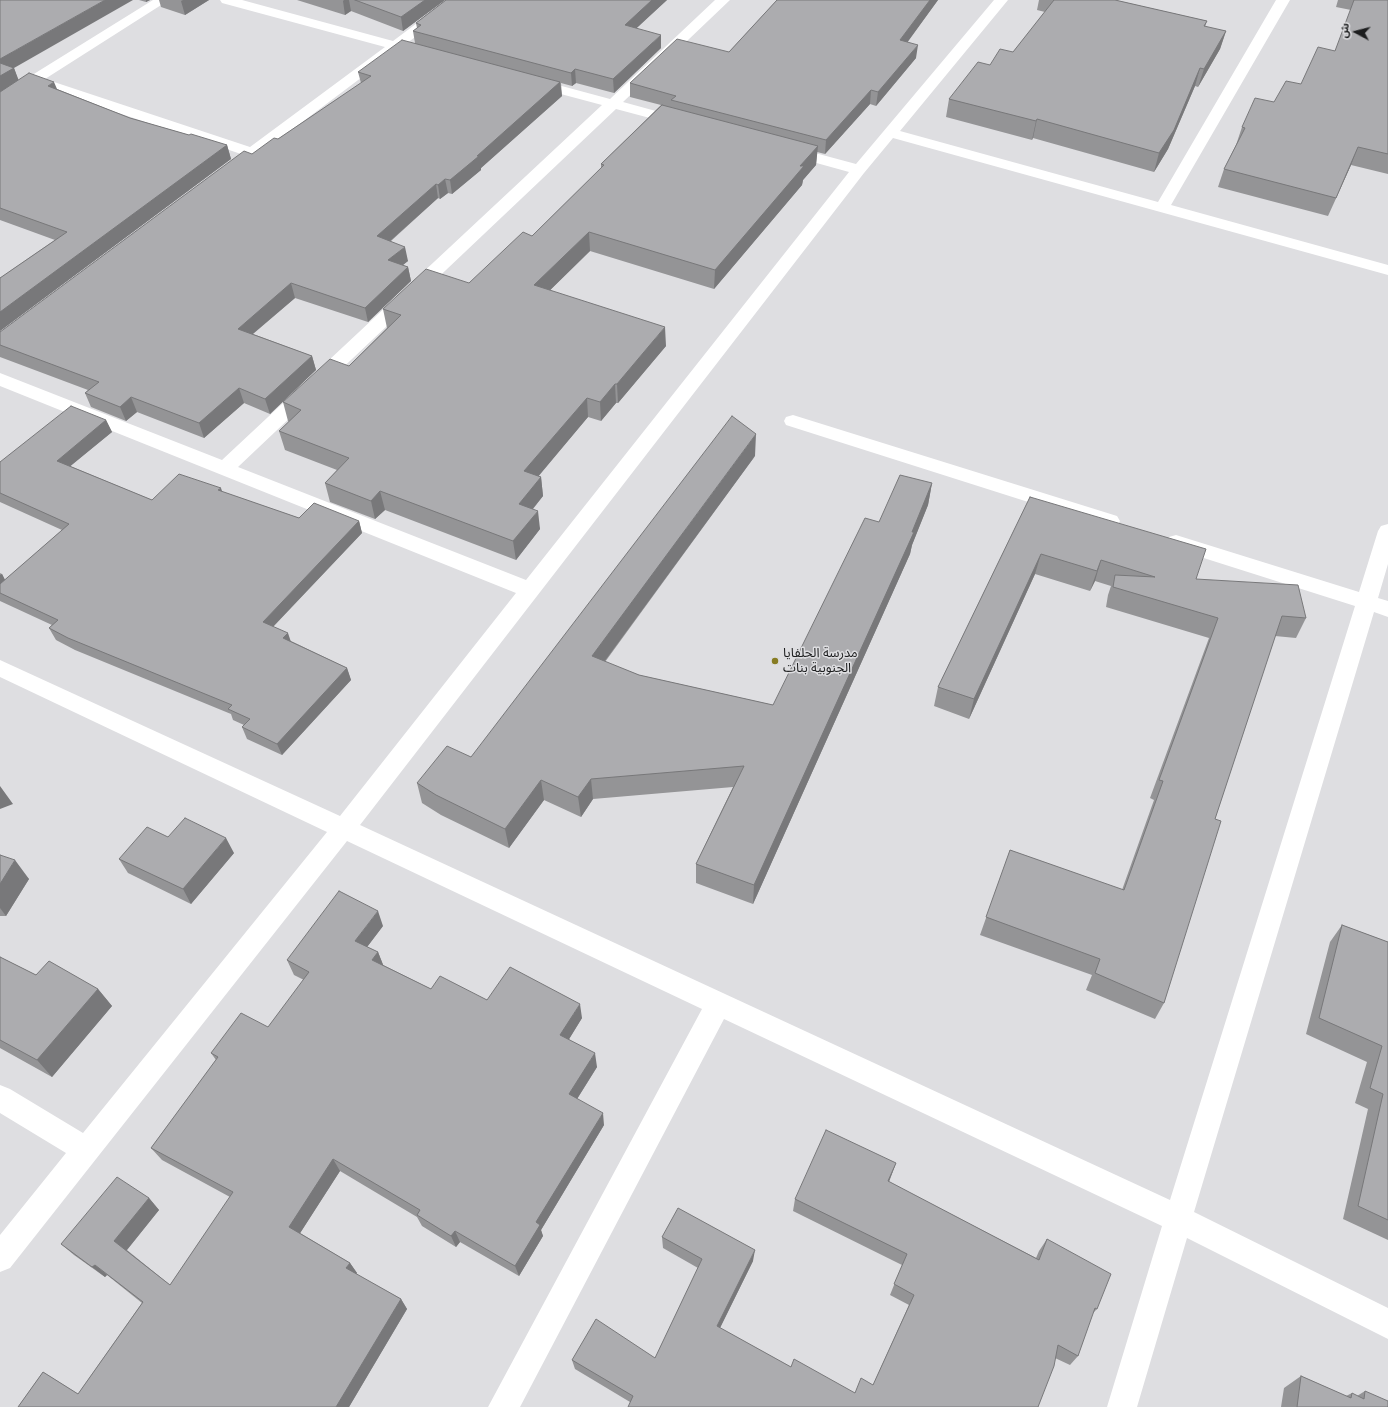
<!DOCTYPE html>
<meta charset="utf-8">
<style>
body{margin:0}
#map{position:relative;width:1388px;height:1407px;overflow:hidden;background:#dedee1;font-family:Poppins,"Noto Sans Arabic",sans-serif}
canvas{display:block}
.north{position:absolute;left:1336px;top:12px;width:40px;height:40px;-webkit-text-stroke:3px #dedee1;paint-order:stroke;rotate:277deg;font-size:11px;font-weight:700;line-height:16px;text-align:center;color:#1c1d1e}
.north::after{content:'';display:block;margin:auto;width:14px;height:18px;background:#1c1d1e;clip-path:polygon(50% 0,100% 100%,50% 72%,0 100%)}
</style>
<div id="map">
<canvas width="1388" height="1407"></canvas>
<div class="north">ش</div>
</div>
<script>
const ctx = document.querySelector('canvas').getContext('2d');
ctx.lineJoin = 'round';
function poly(rows) {
  const path = new Path2D();
  for (const r of rows) {
    path.moveTo(r[0], r[1]);
    for (let i = 2; i < r.length; i += 2) path.lineTo(r[i], r[i + 1]);
  }
  return path;
}
function fillPath(path, color) {
  ctx.fillStyle = color;
  ctx.fill(path, 'evenodd');
}
function trace(path, color, width, dash) {
  ctx.strokeStyle = color;
  ctx.lineWidth = width;
  ctx.lineCap = dash ? 'butt' : 'round';
  ctx.setLineDash(dash || []);
  ctx.stroke(path);
}
function label(font, color, halo, rows, align = 'center') {
  ctx.font = font + ' Poppins,"Noto Sans Arabic",sans-serif';
  ctx.lineWidth = 3;
  ctx.setLineDash([]);
  ctx.textBaseline = 'middle';
  ctx.strokeStyle = halo;
  ctx.fillStyle = color;
  for (const [text, x, y, turn = 0] of rows) {
    ctx.save();
    ctx.translate(x, y);
    ctx.rotate((+turn || 0) * Math.PI / 180);
    ctx.textAlign = isNaN(turn) ? turn : align;
    if (halo) ctx.strokeText(text, 0, 0);
    ctx.fillText(text, 0, 0);
    ctx.restore();
  }
}
fillPath(poly([
 [153,0,169,0,45,79,250,147,385,47,222,3,220,0,242,0,393,41,448,0,463,0,406,44,428,50,430,53,428,56,423,57,398,50,232,175,227,177,222,175,219,172,241,154,35,85,5,104,0,105,0,95,153,0],
 [715,0,730,0,623,102,685,119,687,122,685,125,680,126,616,109,238,467,526,580,849,172,784,154,781,151,784,148,789,146,856,164,994,0,1008,0,900,131,1158,202,1276,0,1290,0,1171,205,1388,265,1388,275,893,138,864,173,360,825,1170,1200,1355,606,1169,547,1166,542,1169,537,1176,535,1359,592,1378,531,1381,526,1388,524,1388,564,1378,598,1388,601,1388,617,1374,612,1194,1212,1388,1308,1388,1339,1187,1238,1137,1407,1107,1407,1162,1226,724,1019,520,1407,488,1407,702,1009,347,841,10,1268,0,1272,0,1235,66,1153,0,1113,0,1085,10,1089,83,1133,327,832,0,677,0,660,340,816,516,593,0,386,0,373,222,460,602,105,527,85,525,82,527,79,532,78,610,99,715,0],
 [793,415,1117,516,1120,521,1117,526,1110,528,786,425,784,421,786,417,793,415]
]), '#fff');
fillPath(poly([
 [0,0,14,68,18,80,57,89,130,118,189,135,227,145,231,159,0,331,0,278,55,240,0,220],
 [139,0,150,0,146,2],
 [159,0,209,0,185,15,161,7],
 [297,0,445,0,403,31,351,11,345,15],
 [446,0,667,0,636,28,661,48,614,93,576,83,572,86,561,83,562,96,481,168,481,170,452,194,448,193,440,199,438,198,391,241,408,261,402,265,408,267,411,281,368,322,295,298,253,334,312,356,316,370,270,414,244,403,204,438,137,412,126,421,91,407,85,393,88,390,0,357,0,332,252,154,278,139,361,83,358,72,415,43,413,31,417,28,416,23],
 [777,0,938,0,907,42,916,58,876,106,870,104,825,154,817,152,816,165,803,180,802,185,714,289,590,251,550,290,666,346,618,403,616,403,601,421,588,417,538,476,541,477,543,496,533,509,540,529,516,560,385,510,375,519,330,502,325,483,337,470,285,450,279,431,289,422,288,421,283,402,349,366,387,328,383,309,469,283,532,236,601,168,601,164,661,105,630,97,630,83,729,52],
 [1039,0,1115,0,1207,21,1205,27,1226,31,1220,49,1198,87,1195,86,1168,149,1154,172,1033,138,1032,140,946,117,949,99,990,65,1013,52,1045,12,1037,10],
 [1338,0,1388,0,1388,174,1351,165,1328,216,1218,187,1224,169,1236,145,1242,127,1274,102,1301,84,1335,51,1351,10,1336,7],
 [106,420,112,432,70,466,152,500,223,492,299,518,359,521,362,533,273,627,291,641,347,668,351,680,282,755,247,739,242,727,244,725,233,720,231,714,75,650,56,640,49,628,52,625,0,601,0,573,2,574,5,580,62,530,0,502,0,462],
 [755,456,605,662,639,675,773,705,879,522,932,483,928,505,912,545,910,554,753,904,696,883,696,864,733,787,593,799,581,817,544,800,509,848,441,815,422,803,417,783,471,757],
 [1030,497,1196,579,1306,618,1296,638,1275,636,1215,819,1164,1003,1155,1019,1086,990,1092,975,980,935,1010,850,1122,890,1154,800,1150,798,1209,638,1106,607,1108,595,1111,586,1095,581,1090,591,1035,574,969,719,934,706,938,687],
 [168,837,234,853,191,904,128,873,119,859],
 [0,855,29,879,6,916,0,916],
 [1342,925,1388,942,1388,1240,1343,1219,1368,1109,1355,1103,1367,1062,1306,1034,1330,942],
 [383,926,367,947,378,952,383,965,431,989,582,1018,569,1039,597,1067,577,1099,604,1125,541,1230,543,1236,519,1276,460,1242,456,1247,422,1226,417,1217,340,1171,300,1233,350,1263,357,1273,356,1274,401,1299,407,1309,349,1407,18,1407,43,1372,78,1394,142,1303,107,1275,105,1277,74,1255,61,1244,149,1198,159,1210,127,1250,170,1285,230,1197,162,1160,151,1148,216,1060,211,1053,268,1027,304,980,294,975,287,960],
 [0,957,36,975,98,989,112,1006,52,1077,0,1048],
 [896,1163,889,1182,1036,1258,1039,1251,1047,1239,1097,1309,1092,1314,1078,1356,1070,1365,1055,1358,1038,1407,630,1402,575,1369,572,1360,655,1358,698,1268,663,1248,662,1237,753,1261,720,1328,791,1367,855,1393,873,1385,909,1305,890,1295,902,1265,793,1211,795,1199],
 [1301,1376,1346,1396,1352,1393,1357,1396,1365,1391,1388,1407,1281,1407,1284,1388]
]), '#949496');
fillPath(poly([
 [105,0,133,0,14,68,19,81,0,93,0,59],
 [146,0,150,0,146,2],
 [183,0,209,0,185,15,181,1],
 [344,0,349,0,351,11,345,15,343,1],
 [425,0,445,0,403,31,401,17],
 [652,0,667,0,625,39,625,25],
 [930,0,938,0,899,54,900,40],
 [1226,31,1220,49,1198,87,1204,69],
 [661,35,661,48,614,93,613,79],
 [918,45,916,58,876,106,878,92],
 [1200,68,1195,86,1168,149,1154,172,1159,153],
 [575,69,576,83,572,86,571,73],
 [54,82,60,96,48,86],
 [560,82,562,96,481,168,481,170,452,194,450,180],
 [871,90,870,104,825,154,826,140],
 [1037,119,1033,138,1032,140,1036,121],
 [227,145,231,159,0,331,0,312],
 [818,146,816,165,803,180,802,185,714,289,715,270,800,166],
 [1358,147,1351,165,1328,216,1336,198],
 [445,179,448,193,440,199,438,185],
 [436,184,438,198,380,250,377,236],
 [589,232,590,251,536,304,534,285],
 [405,247,408,261,391,275,388,260],
 [408,267,411,281,368,322,365,308],
 [291,283,295,298,242,343,238,329],
 [665,327,666,346,618,403,617,384],
 [312,356,316,370,270,414,265,399],
 [615,384,616,403,601,421,600,402],
 [239,388,244,403,204,438,199,423],
 [131,397,137,412,126,421,120,407],
 [587,398,588,417,527,490,524,471],
 [106,420,112,432,62,473,57,461],
 [756,434,755,456,593,677,592,656],
 [541,477,543,496,522,522,519,504],
 [932,483,928,505,912,545,910,554,753,904,754,885,912,532],
 [221,488,225,500,218,490],
 [380,491,385,510,375,519,371,501],
 [538,511,540,529,516,560,513,541],
 [359,521,362,533,267,633,263,622],
 [1041,554,1035,574,969,719,974,699],
 [1101,560,1095,581,1090,591,1097,571],
 [2,574,6,582,0,588,0,575],
 [288,633,292,645,283,638],
 [347,668,351,680,282,755,277,744],
 [591,779,593,799,581,817,578,797],
 [541,780,544,800,509,848,505,829],
 [0,786,13,804,0,809],
 [226,838,234,853,191,904,183,889],
 [15,860,29,879,6,916,0,908,0,884],
 [378,911,383,926,361,955,355,941],
 [378,952,384,967,372,960],
 [98,989,112,1006,52,1077,37,1060],
 [580,1004,582,1018,563,1049,560,1035],
 [595,1053,597,1067,572,1107,569,1094],
 [603,1113,604,1125,541,1230,543,1236,519,1276,515,1266,536,1222],
 [333,1159,340,1171,297,1238,289,1227],
 [896,1163,891,1176,884,1194,888,1181],
 [149,1198,159,1210,126,1251,114,1241],
 [455,1231,460,1242,456,1247,451,1236],
 [755,1250,753,1261,716,1336,717,1326],
 [350,1263,357,1273,353,1279,346,1268],
 [95,1265,107,1275,105,1277,92,1267],
 [401,1299,407,1309,349,1407,336,1407]
]), '#78787a');
const building = poly([
 [0,0,105,0,0,59,0,0],
 [355,0,425,0,401,17,355,0],
 [446,0,652,0,625,25,661,35,613,79,575,69,571,73,413,31,421,25,416,23,446,0],
 [777,0,930,0,900,40,918,45,878,92,871,90,826,140,671,100,676,96,630,83,677,39,729,52,777,0],
 [1054,0,1115,0,1207,21,1204,26,1226,31,1204,69,1200,68,1174,130,1159,153,1037,119,1036,121,949,99,978,62,990,65,1000,49,1013,52,1054,0],
 [1354,0,1388,0,1388,154,1358,147,1336,198,1224,169,1245,128,1242,127,1255,98,1274,102,1286,81,1301,84,1318,47,1335,51,1354,0],
 [402,40,560,82,477,156,479,156,450,180,445,179,438,185,436,184,377,236,405,247,388,260,408,267,365,308,291,283,238,329,312,356,265,399,239,388,199,423,131,397,120,407,85,393,99,382,0,345,0,332,244,151,252,154,274,138,278,139,371,76,358,72,402,40],
 [0,63,14,68,0,76,0,63],
 [29,73,54,82,48,86,130,118,189,135,191,134,227,145,0,312,0,278,67,232,0,208,0,92,29,73],
 [662,105,818,146,800,166,804,166,715,270,589,232,534,285,665,327,617,384,615,384,600,402,587,398,524,471,541,477,519,504,538,511,513,541,380,491,371,501,325,483,349,458,279,431,301,410,283,402,330,359,349,366,401,315,383,309,426,269,469,283,523,232,532,236,604,165,601,164,662,105],
 [71,406,106,420,57,461,152,500,179,474,221,488,218,490,299,518,314,503,359,521,263,622,288,633,283,638,347,668,277,744,242,727,250,719,228,709,232,705,68,638,49,628,58,620,0,593,0,584,69,524,0,493,0,462,71,406],
 [732,416,756,434,592,656,639,675,773,705,865,518,879,522,900,475,932,483,912,532,914,532,754,885,696,864,744,766,591,779,578,797,541,780,505,829,436,795,417,783,447,746,471,757,732,416],
 [1030,497,1206,549,1196,579,1298,585,1306,618,1282,616,1215,819,1221,821,1164,1003,1095,973,1100,959,986,917,1010,850,1124,890,1163,781,1159,780,1218,618,1113,587,1115,575,1155,577,1101,560,1097,571,1041,554,974,699,938,687,1030,497],
 [185,818,226,838,183,889,119,859,147,827,168,837,185,818],
 [0,855,15,860,0,884,0,855],
 [339,891,378,911,355,941,378,952,372,960,431,989,440,976,487,1000,510,967,580,1004,560,1035,595,1053,569,1094,603,1113,536,1222,540,1225,515,1266,455,1231,451,1236,417,1215,420,1210,333,1159,289,1227,350,1263,346,1268,401,1299,336,1407,18,1407,43,1372,78,1394,143,1302,95,1265,92,1267,61,1244,117,1177,149,1198,114,1241,170,1285,233,1192,151,1148,218,1057,211,1053,241,1013,268,1027,309,972,287,960,339,891],
 [1342,925,1388,942,1388,1220,1358,1206,1383,1094,1370,1088,1382,1046,1319,1018,1342,925],
 [0,957,36,975,49,961,98,989,37,1060,0,1040,0,957],
 [826,1130,896,1163,888,1181,1039,1260,1047,1239,1111,1274,1097,1309,1095,1308,1078,1356,1058,1345,1054,1366,1038,1407,628,1407,633,1396,572,1360,596,1319,655,1358,702,1259,662,1237,678,1208,755,1250,717,1326,791,1367,794,1359,855,1393,861,1378,873,1385,914,1295,894,1284,907,1254,795,1199,826,1130],
 [1301,1376,1351,1398,1352,1393,1364,1399,1365,1391,1388,1401,1388,1407,1297,1407,1301,1376]
]);
fillPath(building, '#acacaf');
trace(building, '#78787a', 1);
for (const [x, y, r, color] of [
 [775,661,4,"#877c23"]
]) {
  const dot = new Path2D();
  dot.arc(x, y, r, 0, 2 * Math.PI);
  ctx.fillStyle = color;
  ctx.fill(dot);
  trace(dot, '#dedee1', 1.5);
}
label('13px', '#1c1d1e', '#dedee1', [
 ["مدرسة الحلفايا",783,654],
 ["الجنوبية بنات",783,669]
], 'left');
</script>
